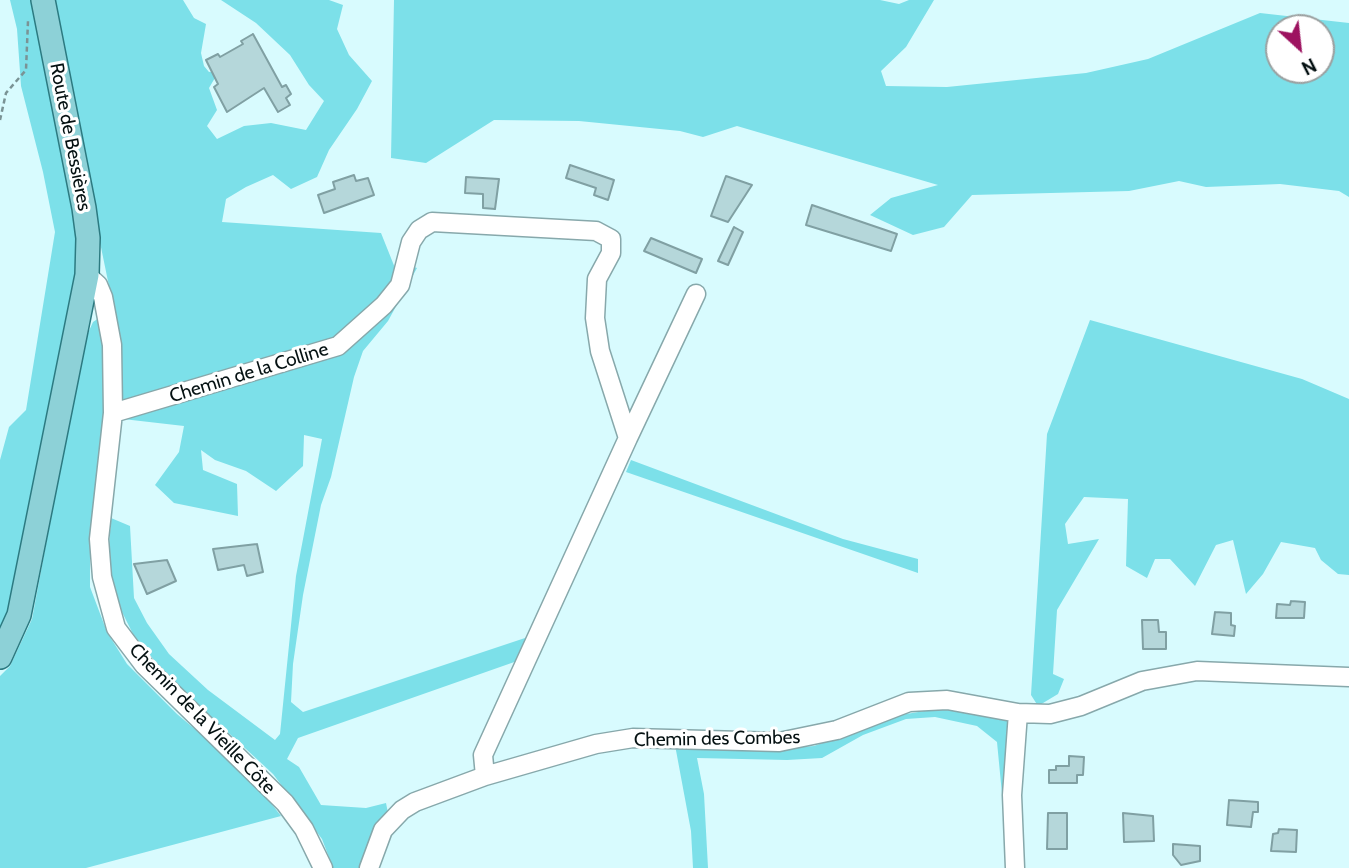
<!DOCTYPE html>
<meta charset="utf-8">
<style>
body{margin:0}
#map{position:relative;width:1349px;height:868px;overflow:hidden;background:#d8fbfe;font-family:Cabin,sans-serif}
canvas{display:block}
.north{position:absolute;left:1265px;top:14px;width:70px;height:70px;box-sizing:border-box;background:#fff;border:2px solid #9ba0a0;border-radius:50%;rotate:153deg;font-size:19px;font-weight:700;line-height:28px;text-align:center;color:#051112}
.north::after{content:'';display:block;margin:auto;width:24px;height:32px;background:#9d1360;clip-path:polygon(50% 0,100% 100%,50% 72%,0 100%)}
</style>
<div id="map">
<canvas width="1349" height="868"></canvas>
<div class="north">N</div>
</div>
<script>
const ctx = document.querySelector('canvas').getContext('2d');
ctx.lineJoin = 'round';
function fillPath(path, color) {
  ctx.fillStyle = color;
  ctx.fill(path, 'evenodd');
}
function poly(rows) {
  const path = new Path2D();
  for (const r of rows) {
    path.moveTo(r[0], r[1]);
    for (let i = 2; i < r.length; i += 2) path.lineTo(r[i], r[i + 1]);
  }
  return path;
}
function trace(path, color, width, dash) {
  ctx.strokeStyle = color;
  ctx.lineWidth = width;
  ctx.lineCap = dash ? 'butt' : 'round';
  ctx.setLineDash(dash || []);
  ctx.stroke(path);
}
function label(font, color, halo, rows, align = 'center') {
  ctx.font = font + ' Cabin,sans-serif';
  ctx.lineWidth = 6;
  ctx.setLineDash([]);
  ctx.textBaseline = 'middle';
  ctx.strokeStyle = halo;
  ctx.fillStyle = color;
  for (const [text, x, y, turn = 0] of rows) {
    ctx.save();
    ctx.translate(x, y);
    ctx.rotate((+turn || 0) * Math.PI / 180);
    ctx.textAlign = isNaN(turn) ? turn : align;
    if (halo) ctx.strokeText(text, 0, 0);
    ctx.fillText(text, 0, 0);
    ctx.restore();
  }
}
fillPath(poly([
 [10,0,34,0,80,226,80,257,4,628,0,633,0,460,9,427,26,410,55,232,43,172,21,86,17,29],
 [50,0,183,0,194,18,206,24,201,53,204,66,209,72,219,71,209,88,217,110,207,126,217,139,244,126,271,123,306,130,324,101,309,85,290,55,256,23,221,0,329,0,343,5,337,29,349,55,372,81,357,109,329,150,317,177,291,189,273,175,246,187,226,199,222,222,381,233,395,268,399,272,384,299,353,327,319,349,139,401,123,399,116,320],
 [394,0,880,0,899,4,909,0,934,0,906,47,881,71,886,86,947,87,1086,73,1148,59,1260,13,1349,23,1349,197,1339,191,1280,184,1206,187,1179,181,1129,191,972,195,944,227,913,235,870,215,891,198,938,185,737,126,703,137,680,131,579,121,494,120,426,163,391,158],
 [1279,28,1321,28,1321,70,1279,70],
 [411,266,417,268,388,321,363,351,354,377,331,477,321,505,303,595,293,664,291,702,303,712,531,636,520,660,298,738,287,759,299,767,321,805,366,808,386,803,388,813,371,836,361,868,333,868,322,839,273,774,166,675,133,634,117,602,108,560,111,518,130,526,134,598,147,623,169,654,208,690,275,740,280,734,296,576,322,439,304,435,303,466,276,491,246,471,215,460,201,450,203,470,237,484,238,516,174,503,155,485,179,452,184,426,123,419,339,351],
 [99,318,108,358,108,416,90,545,90,587,107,632,127,664,177,714,249,775,281,816,86,868,0,868,0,676,10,666,32,619,84,342,93,322],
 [1090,320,1302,379,1349,399,1349,575,1338,574,1321,560,1315,548,1281,542,1263,574,1246,594,1233,540,1216,545,1195,586,1170,559,1155,559,1147,578,1126,566,1128,499,1084,497,1065,524,1068,544,1099,539,1057,610,1053,674,1064,679,1058,694,1038,706,1031,695,1047,434],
 [631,460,843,539,918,559,918,573,626,472],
 [943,708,1016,721,1019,797,1002,794,997,742,977,726,935,717,906,719,863,735,822,758,787,760,697,758,704,794,708,868,693,868,691,831,675,745,767,750,814,746,900,715]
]), '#7ce0e9');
const building = poly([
 [253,34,282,87,286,85,291,94,286,98,290,105,278,112,264,88,227,112,214,87,218,84,206,60,218,54,220,57,243,44,241,41,253,34],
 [570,165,614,180,608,200,594,195,596,188,566,178,570,165],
 [354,175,356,181,368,178,374,195,324,213,318,195,335,189,333,182,354,175],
 [726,176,752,185,728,222,711,216,726,176],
 [466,177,499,179,495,209,483,208,483,194,465,193,466,177],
 [812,205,897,234,891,251,806,225,812,205],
 [734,227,743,232,728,265,718,261,734,227],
 [651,238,702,259,696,273,644,251,651,238],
 [257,544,263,572,247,576,244,565,218,570,213,549,257,544],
 [167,560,176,581,147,594,134,564,167,560],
 [1291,601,1305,602,1304,618,1276,618,1277,604,1290,605,1291,601],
 [1215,612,1231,613,1231,625,1235,626,1234,636,1212,634,1215,612],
 [1142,620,1158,620,1159,632,1166,632,1166,649,1143,649,1142,620],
 [1069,756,1084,757,1083,775,1077,775,1077,783,1049,783,1049,770,1056,770,1056,766,1069,766,1069,756],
 [1229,800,1258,802,1258,812,1253,812,1251,827,1227,825,1229,800],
 [1048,813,1067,813,1067,849,1047,849,1048,813],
 [1123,813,1153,816,1154,841,1124,842,1123,813],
 [1279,829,1297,830,1296,852,1271,851,1273,834,1278,833,1279,829],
 [1173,844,1200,846,1200,861,1181,865,1173,855,1173,844]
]);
fillPath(building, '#b5d7da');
trace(building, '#80a0a3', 2);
const minor = poly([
 [87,275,98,285,103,297,112,345,113,413,99,539,102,577,116,628,144,665,285,803,304,829,323,868],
 [113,413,338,346,384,305,400,285,411,242,419,230,432,222,596,231,611,239,611,253,597,279,595,318,600,351,628,438,483,755,485,776],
 [628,438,696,294],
 [369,868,383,830,402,810,415,802,485,776,596,744,633,738,779,742,837,730,909,702,947,700,1018,713,1050,714,1081,706,1142,681,1197,671,1349,677],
 [1015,868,1012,795,1018,713]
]);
const major = poly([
 [0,657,19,615,87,275,88,238,84,208,43,0]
]);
trace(minor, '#87a8ab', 21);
trace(major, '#2c7a81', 26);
trace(poly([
 [0,120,6,93,26,70,28,21]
]), '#7a9395', 2.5, [5, 3.5]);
trace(minor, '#fff', 18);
trace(major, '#8dd1d7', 23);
label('19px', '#051112', '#fff', [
 ["Route de Bessières",70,137,79],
 ["Chemin de la Colline",249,373,-17],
 ["Chemin de la Vieille Côte",202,719,46],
 ["Chemin des Combes",717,739,-1]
]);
</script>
